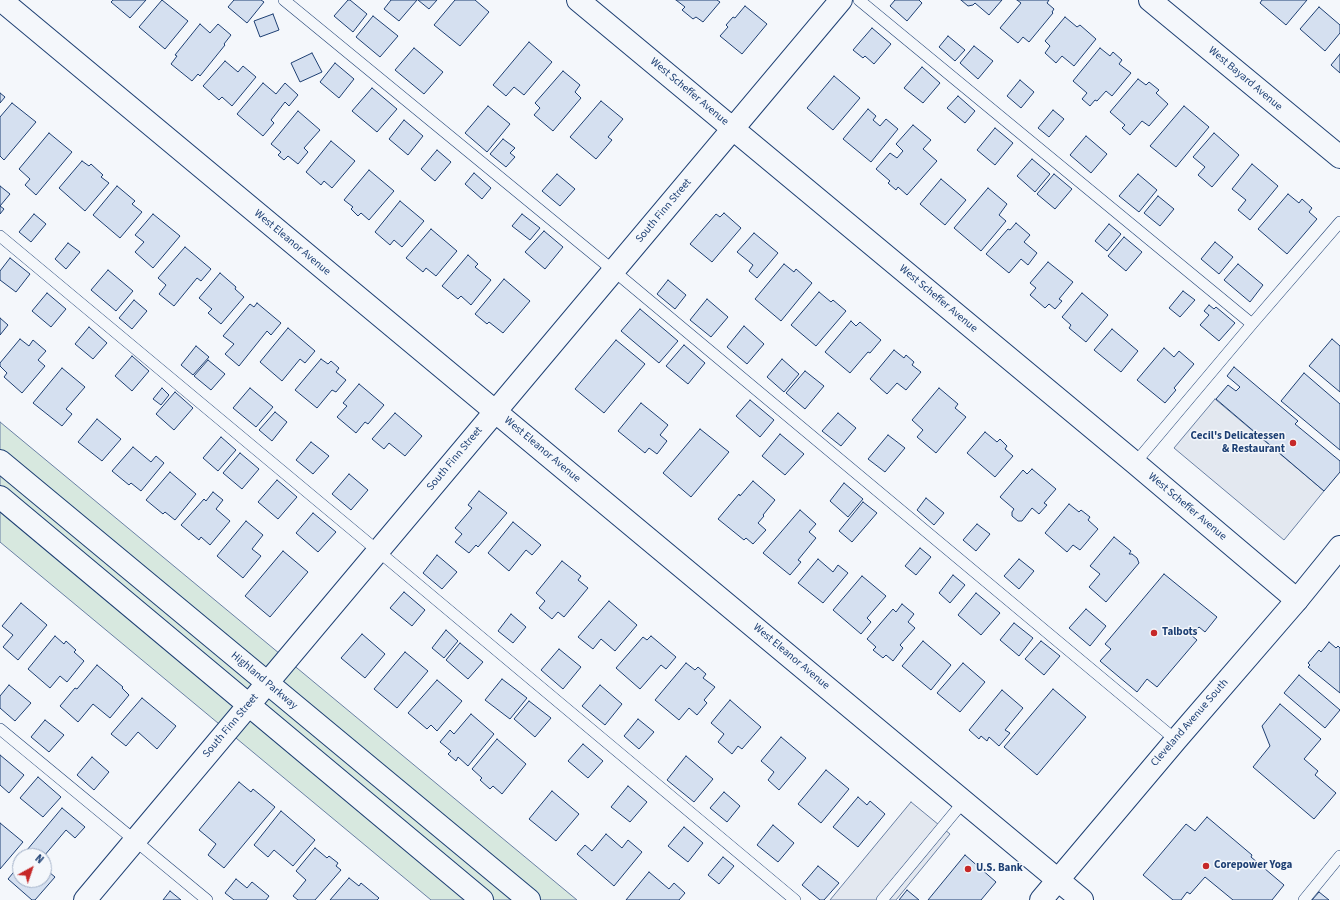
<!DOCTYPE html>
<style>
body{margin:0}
#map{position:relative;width:1340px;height:900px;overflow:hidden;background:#f4f7fb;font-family:"Source Sans 3",sans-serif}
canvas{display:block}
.north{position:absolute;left:12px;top:848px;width:40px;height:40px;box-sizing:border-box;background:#f4f7fb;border:1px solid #9eadc5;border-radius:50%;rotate:40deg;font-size:11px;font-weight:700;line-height:16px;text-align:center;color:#1d3f73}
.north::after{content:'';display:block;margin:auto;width:14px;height:18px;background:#c62828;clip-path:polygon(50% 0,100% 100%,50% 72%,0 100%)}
</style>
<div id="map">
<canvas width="1340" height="900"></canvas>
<div class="north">N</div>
</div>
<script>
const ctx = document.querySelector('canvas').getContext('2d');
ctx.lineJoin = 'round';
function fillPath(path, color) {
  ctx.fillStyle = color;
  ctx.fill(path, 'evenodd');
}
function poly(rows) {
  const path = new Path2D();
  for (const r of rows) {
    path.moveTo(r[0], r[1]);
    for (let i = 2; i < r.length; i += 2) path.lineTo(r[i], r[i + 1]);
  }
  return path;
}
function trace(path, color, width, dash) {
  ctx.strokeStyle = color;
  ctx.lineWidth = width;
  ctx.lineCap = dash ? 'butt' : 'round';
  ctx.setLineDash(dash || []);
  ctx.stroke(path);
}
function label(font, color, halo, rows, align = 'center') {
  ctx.font = font + ' "Source Sans 3",sans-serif';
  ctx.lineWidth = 3;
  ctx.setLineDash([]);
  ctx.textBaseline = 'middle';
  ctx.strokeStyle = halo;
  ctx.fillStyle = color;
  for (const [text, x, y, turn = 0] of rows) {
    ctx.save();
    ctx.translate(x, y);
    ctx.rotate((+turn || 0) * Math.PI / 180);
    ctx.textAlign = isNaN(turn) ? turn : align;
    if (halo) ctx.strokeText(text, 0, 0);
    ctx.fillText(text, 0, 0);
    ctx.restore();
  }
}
const green = poly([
 [0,422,577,900,431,900,0,542,0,422]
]);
fillPath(green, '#d7e8df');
trace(green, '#687fa3', 1);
const parking = poly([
 [1215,399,1324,491,1284,540,1174,448,1215,399],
 [911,802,950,834,896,900,830,900,911,802]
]);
fillPath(parking, '#e3e8f0');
trace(parking, '#687fa3', 1);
const building = poly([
 [113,0,146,0,130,18,111,2,113,0],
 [162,0,188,21,165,49,139,27,162,0],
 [234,0,261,0,264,2,247,23,228,7,234,0],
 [348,0,350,0,367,14,353,32,334,16,348,0],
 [391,0,417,0,399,21,384,9,391,0],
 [418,0,437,0,429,9,418,0],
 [455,0,475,0,489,12,460,46,434,25,455,0],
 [676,0,717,0,720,2,703,22,696,17,693,19,682,10,685,7,676,0],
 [895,0,919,0,922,3,907,21,890,6,895,0],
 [961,0,1002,0,989,15,975,3,973,5,968,6,961,0],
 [1017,0,1049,0,1047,3,1054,9,1052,12,1053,13,1029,42,1023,37,1018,43,1000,28,1021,3,1017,0],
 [1262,0,1307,0,1286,25,1260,3,1262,0],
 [745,6,767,24,742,54,720,36,728,27,726,25,733,17,735,18,745,6],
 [1319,7,1340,25,1340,33,1325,51,1300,29,1319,7],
 [273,14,279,30,260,37,254,21,273,14],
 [373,16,398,36,380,57,356,37,373,16],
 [1065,17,1077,27,1080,25,1096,39,1074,66,1062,56,1056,63,1045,53,1050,46,1045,41,1065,17],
 [200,24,210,33,218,24,231,35,224,44,225,45,200,76,198,74,192,81,171,64,177,56,175,55,200,24],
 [872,28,891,44,874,64,865,56,863,58,853,50,872,28],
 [948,36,965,50,955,61,939,47,948,36],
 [529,42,552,62,524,95,514,87,506,96,493,85,529,42],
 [974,46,993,61,978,79,960,63,974,46],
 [414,48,443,72,424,94,395,70,414,48],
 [1100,48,1110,56,1113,52,1122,60,1119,64,1131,73,1112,96,1106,91,1097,101,1095,100,1090,106,1082,99,1087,93,1073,81,1100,48],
 [312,53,322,72,300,82,291,63,312,53],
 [1340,54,1340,73,1331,65,1340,54],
 [225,61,238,72,243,66,256,77,232,106,222,97,219,100,203,86,225,61],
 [335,63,354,79,339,98,320,82,335,63],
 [922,67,940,83,923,103,904,88,922,67],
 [563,71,580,85,575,92,581,98,553,131,534,115,540,108,535,103,563,71],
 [834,76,860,98,833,130,807,108,834,76],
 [1138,79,1146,85,1149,82,1159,90,1156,93,1168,104,1149,126,1142,121,1130,135,1122,128,1125,125,1110,112,1138,79],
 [1020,80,1034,92,1021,108,1007,96,1020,80],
 [263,83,276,94,285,83,298,95,289,106,285,102,271,120,274,123,263,136,237,114,263,83],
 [372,88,397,109,377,132,352,111,372,88],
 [0,93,5,97,0,103,0,93],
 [958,96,975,111,965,123,947,108,958,96],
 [601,101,623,119,608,137,612,140,596,159,570,137,601,101],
 [12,103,36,122,4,160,0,156,0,117,12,103],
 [488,106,510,124,487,152,465,133,488,106],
 [1184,106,1209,127,1176,167,1150,146,1184,106],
 [868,109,876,116,873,120,880,126,886,119,898,129,871,162,843,139,868,109],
 [1053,110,1064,119,1049,137,1038,128,1053,110],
 [298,111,320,130,304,148,308,152,298,164,288,156,284,160,278,155,281,152,271,144,298,111],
 [404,120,423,136,408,155,389,139,404,120],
 [913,125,931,140,923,149,937,161,907,195,898,187,896,190,888,183,890,181,876,169,890,153,897,158,903,151,896,144,913,125],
 [995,128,1013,143,995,165,977,150,995,128],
 [49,133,72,152,36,195,25,185,30,179,19,169,49,133],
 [1214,133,1239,155,1212,187,1198,175,1205,167,1193,157,1214,133],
 [1086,136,1107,154,1091,173,1070,155,1086,136],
 [503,139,515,148,510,153,515,157,506,167,490,154,503,139],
 [331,141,355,161,332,188,324,181,321,185,306,172,331,141],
 [437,150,451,162,435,181,421,169,437,150],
 [1032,159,1050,174,1035,192,1017,176,1032,159],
 [82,161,89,166,91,164,103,175,101,177,109,183,85,211,59,188,82,161],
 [1252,164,1278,186,1250,220,1238,210,1246,200,1232,189,1252,164],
 [369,170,394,191,369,220,361,213,358,216,351,209,353,207,344,200,369,170],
 [474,173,491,188,482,199,465,184,474,173],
 [557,174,575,189,560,206,542,191,557,174],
 [1054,174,1072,189,1055,209,1037,194,1054,174],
 [1138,174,1157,190,1139,212,1119,196,1138,174],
 [941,179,966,200,945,225,920,204,941,179],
 [0,186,10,194,0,206,4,209,0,214,0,186],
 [117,186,135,201,132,204,142,212,120,238,93,215,117,186],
 [988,188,1007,204,999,215,1006,221,981,251,954,228,988,188],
 [1288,194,1299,203,1302,199,1312,208,1309,212,1317,219,1287,254,1258,229,1288,194],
 [1158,196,1174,209,1160,226,1144,213,1158,196],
 [400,201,424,221,402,247,394,240,390,245,375,232,400,201],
 [724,213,741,228,712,262,690,244,716,214,720,217,724,213],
 [34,214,46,224,31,242,19,232,34,214],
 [153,214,180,236,153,268,135,252,144,242,135,235,153,214],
 [522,214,540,228,530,240,512,226,522,214],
 [1016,223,1030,235,1024,242,1037,253,1028,265,1021,259,1009,273,986,254,1008,229,1010,230,1016,223],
 [1109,224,1121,234,1107,251,1095,241,1109,224],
 [431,229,457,251,436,276,426,268,423,272,406,258,431,229],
 [544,231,563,247,545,269,525,252,544,231],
 [754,233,778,253,757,278,749,271,753,265,737,252,754,233],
 [1124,237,1142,252,1126,271,1108,256,1124,237],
 [1215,242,1233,257,1219,274,1201,259,1215,242],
 [68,243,80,252,66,269,55,259,68,243],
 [185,247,211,269,201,281,197,278,174,306,159,294,166,285,158,278,185,247],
 [468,255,478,264,475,267,491,280,471,305,461,296,458,299,442,286,468,255],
 [10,258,30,274,16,292,0,280,0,271,10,258],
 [1048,262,1073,282,1059,299,1062,301,1055,309,1049,304,1045,308,1030,295,1036,288,1030,283,1048,262],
 [784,264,794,272,796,269,812,283,781,321,755,299,784,264],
 [1238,264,1263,285,1250,302,1224,280,1238,264],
 [108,270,133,291,116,311,91,290,108,270],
 [220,273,236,287,235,289,244,297,221,324,208,313,212,309,199,298,220,273],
 [504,279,530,301,503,333,489,322,487,324,475,314,504,279],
 [668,280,686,295,675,309,657,294,668,280],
 [1183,291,1195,300,1180,317,1169,308,1183,291],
 [819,292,831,302,833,300,846,311,816,346,791,325,819,292],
 [47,293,66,309,51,327,32,311,47,293],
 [1082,293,1108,315,1086,342,1069,328,1071,325,1062,317,1082,293],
 [707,299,728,317,711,337,690,320,707,299],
 [134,300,147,311,132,329,119,318,134,300],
 [257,303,281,323,271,335,267,331,239,366,225,354,234,344,223,336,250,304,254,307,257,303],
 [1209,305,1214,309,1216,307,1235,323,1219,341,1200,325,1209,315,1204,311,1209,305],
 [640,309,678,341,659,363,621,331,640,309],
 [0,318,8,325,0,335,0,318],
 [851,321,856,326,860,322,881,340,870,353,868,352,850,373,825,352,851,321],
 [744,326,764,344,747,364,727,347,744,326],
 [89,327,107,343,93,359,75,344,89,327],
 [288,328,315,351,305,363,300,359,282,381,260,362,288,328],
 [1112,329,1138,351,1121,372,1094,350,1112,329],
 [20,339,29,346,33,340,46,351,38,360,45,366,22,393,4,377,7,373,0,366,0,363,20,339],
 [1332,339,1340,346,1340,392,1309,366,1332,339],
 [616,340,645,364,604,413,575,389,616,340],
 [684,345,705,363,688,384,666,366,684,345],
 [196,346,209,357,193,375,181,365,196,346],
 [1164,348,1174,357,1179,351,1194,364,1174,388,1176,390,1165,403,1137,380,1164,348],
 [894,350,904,358,906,355,914,362,912,365,921,372,906,390,897,383,887,394,870,379,894,350],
 [132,356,149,371,132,391,115,376,132,356],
 [321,359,328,364,331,361,339,368,336,372,346,380,336,392,332,390,317,408,295,390,321,359],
 [782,359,799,374,784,392,767,377,782,359],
 [208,360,225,374,211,390,194,376,208,360],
 [1234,367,1298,421,1295,424,1340,461,1340,472,1324,491,1216,399,1228,385,1236,391,1240,387,1227,376,1234,367],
 [62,368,85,387,66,409,72,414,62,426,33,403,62,368],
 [805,371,824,386,805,409,786,393,805,371],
 [1304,373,1340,404,1340,450,1281,401,1304,373],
 [359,384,384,405,368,424,365,422,356,433,337,417,347,406,343,403,359,384],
 [162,388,169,395,161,405,153,399,162,388],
 [250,388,273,407,256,427,233,408,250,388],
 [939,388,958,404,955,408,966,417,936,453,917,437,923,430,912,420,939,388],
 [175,392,193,408,174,430,156,414,175,392],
 [750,400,774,420,760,437,736,416,750,400],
 [641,403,668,425,660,435,667,441,657,454,649,448,645,453,618,431,641,403],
 [275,412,287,422,272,441,259,430,275,412],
 [395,413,422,436,405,456,389,443,384,449,372,439,395,413],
 [838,413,856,428,841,446,822,431,838,413],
 [97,419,121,439,102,461,78,442,97,419],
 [700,429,729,452,691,497,663,473,700,429],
 [985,432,997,442,1000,439,1007,446,1005,449,1013,456,995,477,967,453,985,432],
 [780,434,804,454,785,475,762,456,780,434],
 [888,435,905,448,885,472,868,459,888,435],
 [221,437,236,450,218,471,203,458,221,437],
 [311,442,329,456,313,474,296,460,311,442],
 [133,447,151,462,156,456,164,463,141,491,131,483,129,485,112,471,133,447],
 [240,453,259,469,242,489,223,473,240,453],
 [1032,469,1056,489,1044,503,1047,505,1039,514,1032,508,1022,521,1018,521,1012,516,1012,512,1014,509,1000,497,1023,470,1027,474,1032,469],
 [170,472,196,494,175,520,165,512,163,514,146,500,170,472],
 [349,474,368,490,351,510,332,494,349,474],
 [277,480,297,497,278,519,258,502,277,480],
 [753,481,775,500,763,515,764,516,758,523,766,530,753,544,746,538,744,540,718,519,739,494,740,496,753,481],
 [844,483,863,499,848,517,830,501,844,483],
 [479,491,507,513,478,547,476,545,469,553,455,542,462,534,455,528,472,508,468,505,479,491],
 [213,492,223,500,216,509,230,521,210,545,201,537,199,540,181,525,204,499,206,501,213,492],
 [926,498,944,513,934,525,917,510,926,498],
 [863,502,877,513,852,542,839,531,863,502],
 [1069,504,1079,512,1081,510,1090,517,1088,520,1098,529,1080,550,1073,545,1067,552,1045,533,1069,504],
 [800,510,816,524,809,532,816,538,798,560,801,562,790,575,763,553,800,510],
 [313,513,336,532,318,552,296,533,313,513],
 [246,521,263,535,252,549,261,556,243,578,217,556,246,521],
 [513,522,541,545,532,555,526,550,509,571,488,553,513,522],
 [977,524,990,534,976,551,963,540,977,524],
 [1114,537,1131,551,1129,554,1132,554,1137,558,1139,563,1106,602,1089,587,1100,574,1090,566,1114,537],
 [920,548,931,557,916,575,905,566,920,548],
 [283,551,308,572,270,617,245,596,283,551],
 [437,555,457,572,442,589,423,573,437,555],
 [818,559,833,572,838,565,848,573,823,603,798,583,818,559],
 [1019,559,1034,571,1019,589,1004,576,1019,559],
 [562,561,581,576,578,580,588,588,564,617,558,612,552,619,539,608,545,601,536,593,562,561],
 [1164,574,1217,617,1205,632,1199,627,1191,635,1197,640,1157,687,1147,679,1137,692,1100,661,1111,649,1105,644,1164,574],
 [953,575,965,585,950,603,939,593,953,575],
 [862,576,886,596,867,618,871,622,861,634,833,610,862,576],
 [404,592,425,610,412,626,390,608,404,592],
 [976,593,1000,613,981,635,958,615,976,593],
 [609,601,637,625,615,651,601,639,593,649,578,637,609,601],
 [21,603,47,625,18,660,3,647,13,635,2,626,21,603],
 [902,604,914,614,908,622,915,628,900,645,903,648,893,661,886,655,883,658,873,650,876,647,867,639,893,609,896,612,902,604],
 [1086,609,1106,626,1090,646,1069,628,1086,609],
 [511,614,526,627,513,643,498,631,511,614],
 [1014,623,1033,638,1019,656,1000,640,1014,623],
 [446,630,458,641,444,658,432,648,446,630],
 [362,634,385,654,365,678,341,658,362,634],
 [55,636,64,644,66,641,76,650,74,652,84,661,67,682,60,676,50,688,28,669,55,636],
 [651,636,676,657,666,669,661,665,640,689,616,668,643,637,647,640,651,636],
 [923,641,951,665,931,690,902,666,923,641],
 [1041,641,1060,656,1044,675,1025,659,1041,641],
 [1329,642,1336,648,1338,646,1340,648,1340,693,1308,667,1310,665,1308,663,1319,650,1321,652,1329,642],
 [460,643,483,662,468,679,446,660,460,643],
 [559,649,581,667,563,689,541,670,559,649],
 [405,652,428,671,397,708,374,689,405,652],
 [686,663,695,670,698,667,706,674,703,678,715,687,704,700,707,703,697,715,689,708,679,720,655,700,686,663],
 [963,663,985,682,960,712,937,693,963,663],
 [97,665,123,687,122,688,129,695,110,718,93,704,78,722,60,706,75,688,77,689,97,665],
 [1299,675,1340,710,1325,728,1284,693,1299,675],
 [502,679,527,698,510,719,485,700,502,679],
 [437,680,462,701,437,731,431,725,427,729,408,713,437,680],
 [9,685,31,703,15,721,0,708,0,696,9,685],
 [600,685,622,704,605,725,582,706,600,685],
 [1053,689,1086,717,1037,775,1004,747,1053,689],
 [1002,690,1023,708,1005,730,1010,733,999,746,989,737,987,741,981,736,979,739,969,730,1002,690],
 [142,698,176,726,157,749,138,732,126,746,111,734,142,698],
 [730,700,761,727,742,749,738,746,732,754,718,742,724,734,711,723,730,700],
 [529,701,551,718,535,737,514,719,529,701],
 [1280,704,1321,739,1304,759,1318,771,1315,775,1336,793,1314,819,1253,767,1270,746,1262,726,1280,704],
 [471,714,494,734,468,766,458,757,456,761,448,754,451,751,440,742,450,730,454,734,471,714],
 [638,719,654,732,639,749,624,736,638,719],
 [45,720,64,735,49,752,31,737,45,720],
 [781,737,806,758,779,790,768,780,774,772,761,761,781,737],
 [497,739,526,764,502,794,493,786,490,789,480,780,482,778,472,769,497,739],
 [583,744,603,761,588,778,568,761,583,744],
 [0,755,24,775,9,793,0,785,0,755],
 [686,756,713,779,694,802,667,780,686,756],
 [92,757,109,772,94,790,77,775,92,757],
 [826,770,849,789,821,823,798,804,826,770],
 [38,777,61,797,43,817,20,798,38,777],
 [239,782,251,792,253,789,275,807,224,868,208,855,216,844,199,830,239,782],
 [628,786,647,802,630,822,611,807,628,786],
 [552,791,579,814,556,841,529,819,552,791],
 [724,792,740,806,727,822,710,808,724,792],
 [858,797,867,805,870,801,885,814,858,847,833,827,858,797],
 [62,808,85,827,75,838,66,830,44,856,22,856,62,808],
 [281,811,315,840,293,866,274,850,268,857,254,845,281,811],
 [1207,817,1252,855,1251,857,1284,885,1272,900,1233,900,1205,877,1190,894,1187,892,1181,900,1173,900,1143,875,1186,824,1195,831,1207,817],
 [0,823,23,842,0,869,0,823],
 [773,825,794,843,778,862,757,845,773,825],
 [684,827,703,843,688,862,668,846,684,827],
 [606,834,622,848,628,840,642,852,614,886,577,854,585,845,592,851,606,834],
 [315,848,327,858,329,856,338,863,336,866,341,870,315,900,298,900,293,896,306,880,296,871,315,848],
 [965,855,996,882,981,900,928,900,965,855],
 [723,857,734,866,719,884,708,875,723,857],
 [20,858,20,880,44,880,44,868,55,877,35,900,32,900,8,879,18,867,15,864,20,858],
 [818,866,839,883,824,900,820,900,802,885,818,866],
 [649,872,669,889,674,883,685,893,679,900,626,900,649,872],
 [349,878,359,886,361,883,379,898,377,900,330,900,349,878],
 [236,879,247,888,252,882,269,896,266,900,234,900,225,893,236,879],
 [907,890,919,900,899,900,907,890],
 [170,891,181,900,163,900,170,891],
 [1319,892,1329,900,1312,900,1319,892]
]);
fillPath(building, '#d5e0f0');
trace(building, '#1d3f73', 1);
const service = poly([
 [284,0,614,271,1176,740],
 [859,0,1252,324],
 [0,236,378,551,795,900],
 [1135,463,1252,324,1340,222],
 [0,729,207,900],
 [882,900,964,801],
 [1304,900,1340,856]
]);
const minor = poly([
 [1,0,1082,900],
 [578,0,1135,463,1297,600],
 [1150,0,1340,157],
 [85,900,841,0]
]);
const tertiary = poly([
 [0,461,529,900],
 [0,497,482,900],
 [1041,900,1176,740,1297,600,1340,547]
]);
trace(service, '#1d3f73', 12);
trace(minor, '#1d3f73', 24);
trace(tertiary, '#1d3f73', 24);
trace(service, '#f4f7fb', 11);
trace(minor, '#f4f7fb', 22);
trace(tertiary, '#f4f7fb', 22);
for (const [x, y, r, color] of [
 [1293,443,4,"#c62828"],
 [1154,633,4,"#c62828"],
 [1206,866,4,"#c62828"],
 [968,869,4,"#c62828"]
]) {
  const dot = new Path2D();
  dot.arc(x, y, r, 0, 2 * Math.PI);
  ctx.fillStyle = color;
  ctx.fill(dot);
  trace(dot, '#f4f7fb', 1.5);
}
label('11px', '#1d3f73', '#f4f7fb', [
 ["West Bayard Avenue",1245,79,40],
 ["West Scheffer Avenue",689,92,40],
 ["South Finn Street",664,211,-50],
 ["West Eleanor Avenue",292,243,40],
 ["West Scheffer Avenue",938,299,40],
 ["West Eleanor Avenue",542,450,40],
 ["South Finn Street",455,459,-50],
 ["West Scheffer Avenue",1187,507,40],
 ["West Eleanor Avenue",791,657,40],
 ["Highland Parkway",264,681,40],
 ["Cleveland Avenue South",1190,723,-49],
 ["South Finn Street",231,726,-50]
]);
label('bold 11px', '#1d3f73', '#f4f7fb', [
 ["Cecil's Delicatessen",1285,437,"right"],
 ["& Restaurant",1285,450,"right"],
 ["Talbots",1162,633],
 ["Corepower Yoga",1214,866],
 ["U.S. Bank",976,869]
], 'left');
</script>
